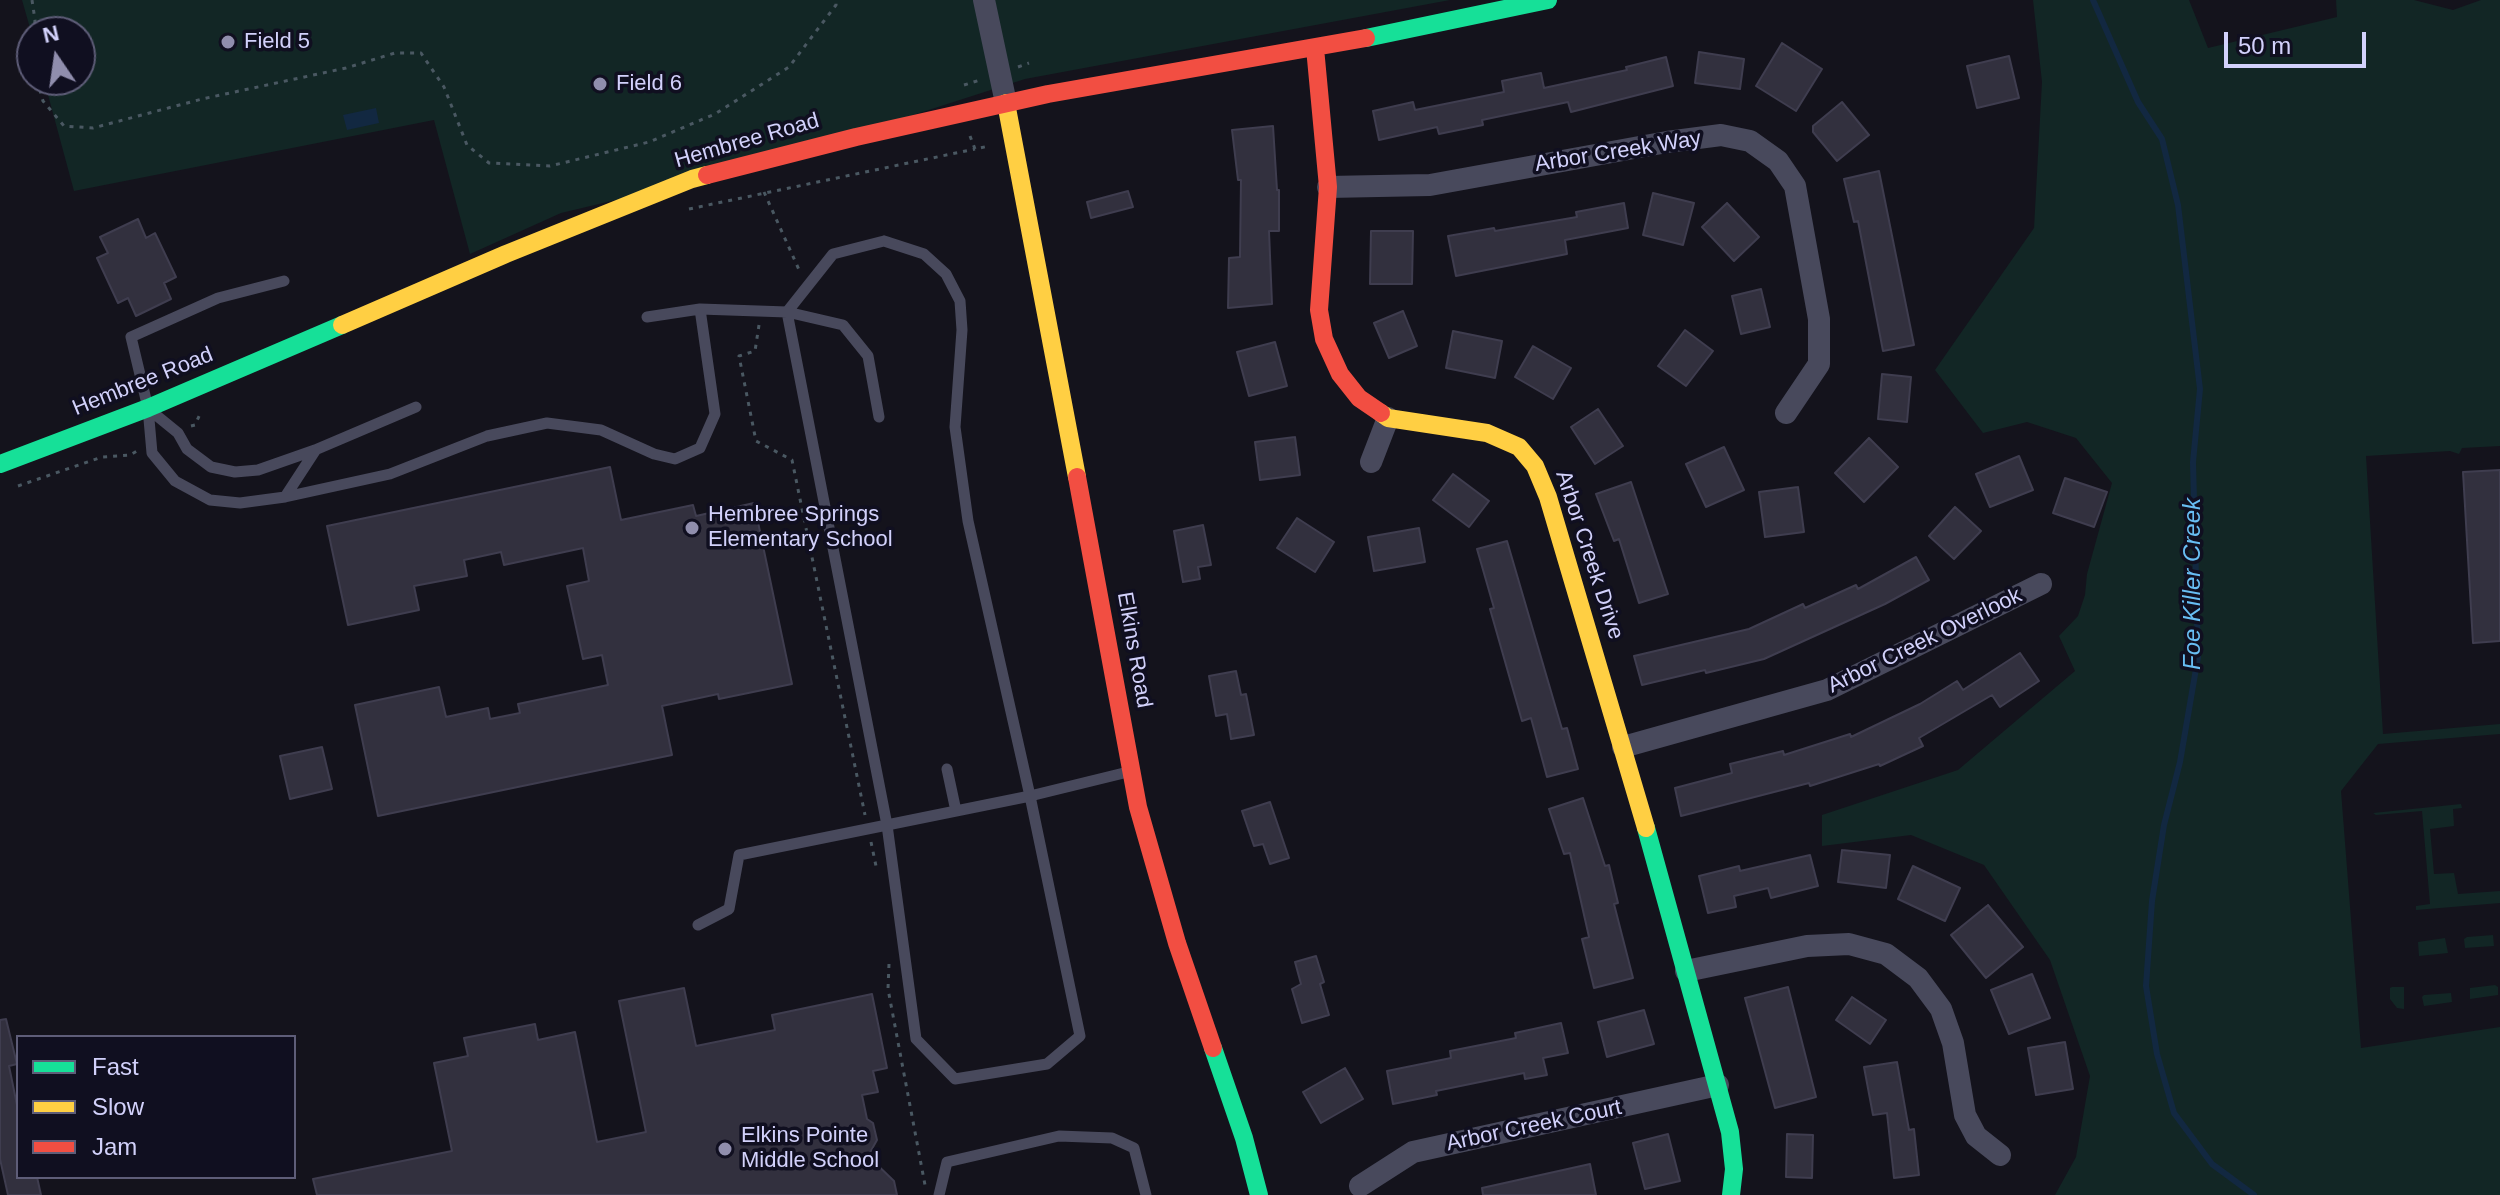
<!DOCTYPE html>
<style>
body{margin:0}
#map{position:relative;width:2500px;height:1195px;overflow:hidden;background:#14131c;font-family:Helvetica,sans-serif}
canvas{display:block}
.legend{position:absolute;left:16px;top:1035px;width:280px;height:144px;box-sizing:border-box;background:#100f20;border:2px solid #5e5d78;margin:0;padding:10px 14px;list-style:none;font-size:24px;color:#d2d1fb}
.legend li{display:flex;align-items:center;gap:16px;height:40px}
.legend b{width:40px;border:2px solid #5e5d78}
.north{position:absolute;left:16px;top:16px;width:80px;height:80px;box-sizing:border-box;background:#100f20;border:2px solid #5e5d78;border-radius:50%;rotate:347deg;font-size:22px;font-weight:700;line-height:32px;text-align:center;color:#d2d1fb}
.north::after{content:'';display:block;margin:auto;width:28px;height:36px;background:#908ead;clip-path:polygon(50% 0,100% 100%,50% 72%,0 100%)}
.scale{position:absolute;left:2224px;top:32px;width:142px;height:36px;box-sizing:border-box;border:4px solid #d2d1fb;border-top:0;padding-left:10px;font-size:24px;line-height:28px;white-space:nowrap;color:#d2d1fb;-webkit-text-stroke:6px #100f20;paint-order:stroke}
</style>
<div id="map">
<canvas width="2500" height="1195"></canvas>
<ul class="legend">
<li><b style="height:10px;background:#16e098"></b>Fast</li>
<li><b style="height:10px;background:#ffcf43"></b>Slow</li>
<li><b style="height:10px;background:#f24e42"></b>Jam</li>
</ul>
<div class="north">N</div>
<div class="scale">50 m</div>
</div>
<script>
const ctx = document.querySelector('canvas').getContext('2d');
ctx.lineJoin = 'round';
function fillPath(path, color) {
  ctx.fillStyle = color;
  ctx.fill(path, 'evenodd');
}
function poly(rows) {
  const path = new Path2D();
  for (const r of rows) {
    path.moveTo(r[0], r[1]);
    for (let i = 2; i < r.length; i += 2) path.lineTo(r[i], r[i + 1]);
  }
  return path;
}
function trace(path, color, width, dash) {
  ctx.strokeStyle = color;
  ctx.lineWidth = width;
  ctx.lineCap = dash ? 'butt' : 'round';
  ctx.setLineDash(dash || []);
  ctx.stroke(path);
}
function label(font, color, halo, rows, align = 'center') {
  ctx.font = font + ' Helvetica,sans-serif';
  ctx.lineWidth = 7;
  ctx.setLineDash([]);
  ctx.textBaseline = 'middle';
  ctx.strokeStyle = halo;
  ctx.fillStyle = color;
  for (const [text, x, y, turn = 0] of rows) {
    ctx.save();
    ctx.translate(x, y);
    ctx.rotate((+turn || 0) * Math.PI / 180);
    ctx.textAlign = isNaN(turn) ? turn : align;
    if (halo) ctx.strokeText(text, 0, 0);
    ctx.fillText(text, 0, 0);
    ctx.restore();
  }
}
fillPath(poly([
 [22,0,1450,0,1025,79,742,170,561,213,470,254,434,120,74,191,44,80,80,80,80,32,32,32,32,35],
 [2033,0,2189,0,2208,48,2337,17,2336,0,2414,0,2453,10,2481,0,2500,0,2500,446,2462,448,2459,454,2450,451,2366,456,2383,734,2500,724,2500,734,2378,744,2341,791,2361,1048,2500,1027,2500,1195,2055,1195,2076,1157,2090,1076,2050,960,1984,865,1911,835,1822,846,1822,815,1958,770,2075,671,2059,636,2078,616,2085,595,2087,574,2112,483,2076,438,2027,422,1983,433,1935,370,2034,228,2042,82],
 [2461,804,2462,808,2453,809,2454,826,2430,829,2434,874,2454,873,2458,894,2500,891,2500,903,2416,910,2416,906,2430,904,2422,811,2376,815,2373,813],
 [2493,935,2494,946,2465,948,2464,939,2467,937],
 [2445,938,2448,953,2419,956,2418,942],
 [2495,985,2498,987,2498,995,2470,999,2470,988],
 [2392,987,2404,987,2404,1009,2397,1008,2390,999,2390,988],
 [2451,993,2452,1002,2424,1006,2422,997,2424,995]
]), '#122625');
fillPath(poly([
 [376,108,379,123,347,130,343,115]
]), '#122841');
trace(poly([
 [2093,0,2138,102,2162,139,2178,205,2200,389,2193,462,2198,657,2180,762,2164,825,2152,901,2146,986,2157,1054,2174,1113,2212,1164,2254,1195]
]), '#122841', 6);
const building = poly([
 [1782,43,1822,69,1796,111,1756,86,1782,43],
 [1699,52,1744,59,1740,89,1695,83,1699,52],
 [2009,56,2019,98,1977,108,1967,66,2009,56],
 [1666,57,1673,86,1571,112,1568,102,1482,120,1483,125,1439,134,1437,127,1379,140,1373,111,1413,102,1415,110,1504,92,1502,81,1541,73,1544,88,1627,70,1626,67,1666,57],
 [1842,102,1869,135,1837,161,1813,132,1813,126,1842,102],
 [1273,126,1277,190,1279,190,1279,231,1269,231,1272,304,1228,308,1229,258,1240,257,1241,180,1238,180,1232,130,1273,126],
 [1879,171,1914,345,1883,351,1858,221,1854,222,1844,179,1879,171],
 [1128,191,1133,207,1091,218,1087,202,1128,191],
 [1653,193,1694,203,1683,245,1643,235,1653,193],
 [1624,203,1628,228,1565,240,1567,254,1456,276,1448,236,1494,228,1495,231,1577,217,1576,212,1624,203],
 [1727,203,1759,237,1734,261,1702,227,1727,203],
 [138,219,146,238,155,233,176,277,164,283,171,299,136,316,128,298,118,303,97,258,108,253,100,237,138,219],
 [1371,231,1413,231,1412,284,1370,284,1371,231],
 [1761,289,1770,327,1741,334,1732,296,1761,289],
 [1403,311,1417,346,1389,358,1374,323,1403,311],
 [1685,330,1713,351,1686,386,1658,366,1685,330],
 [1453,331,1502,341,1495,378,1446,368,1453,331],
 [1275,342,1287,386,1249,396,1237,352,1275,342],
 [1533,346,1571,368,1553,399,1515,377,1533,346],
 [1882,374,1911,377,1907,422,1878,419,1882,374],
 [1598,409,1623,446,1595,464,1571,427,1598,409],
 [1295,437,1300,475,1260,480,1255,442,1295,437],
 [1869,438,1898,467,1864,502,1835,473,1869,438],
 [1724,447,1744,490,1706,507,1686,464,1724,447],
 [2019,456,2033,490,1990,507,1976,474,2019,456],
 [610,467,621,520,693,505,696,516,754,503,792,684,719,699,718,694,662,706,672,755,378,816,355,705,439,687,446,717,488,708,490,719,520,713,518,704,608,685,602,655,583,659,567,586,589,581,583,548,504,565,501,552,464,560,467,576,414,586,419,610,348,625,327,526,610,467],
 [2500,470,2500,641,2473,643,2463,472,2500,470],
 [1453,474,1489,501,1469,527,1433,500,1453,474],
 [2065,478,2107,492,2094,527,2053,513,2065,478],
 [1631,482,1668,594,1639,603,1619,539,1614,541,1596,494,1631,482],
 [1798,487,1804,532,1765,537,1759,492,1798,487],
 [1955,507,1981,531,1954,559,1929,536,1955,507],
 [1297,518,1334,542,1315,572,1277,548,1297,518],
 [1203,525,1211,565,1198,567,1200,579,1183,582,1174,531,1203,525],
 [1419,528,1425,562,1374,571,1368,537,1419,528],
 [1507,541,1562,729,1567,728,1578,769,1547,777,1531,718,1522,721,1490,609,1494,608,1477,549,1507,541],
 [1916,557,1929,580,1885,604,1764,659,1706,673,1705,670,1642,685,1634,656,1749,629,1803,604,1805,608,1856,585,1858,589,1916,557],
 [2020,653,2039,681,2000,707,1992,695,1919,738,1923,746,1880,766,1879,764,1810,786,1809,783,1681,816,1675,788,1732,773,1730,764,1783,751,1784,755,1850,734,1851,737,1920,704,1957,681,1963,690,2020,653],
 [1236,671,1241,695,1246,694,1254,735,1231,739,1227,714,1216,716,1209,676,1236,671],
 [322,747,332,789,290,799,280,756,322,747],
 [1583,798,1605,866,1609,865,1618,903,1614,904,1633,978,1594,988,1582,939,1589,937,1570,853,1564,854,1549,809,1583,798],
 [1270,802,1289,858,1270,864,1263,844,1254,846,1242,811,1270,802],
 [1842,850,1890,855,1886,888,1838,882,1842,850],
 [1810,855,1818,886,1771,898,1768,888,1734,896,1736,907,1708,913,1699,876,1739,866,1740,871,1810,855],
 [1913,866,1960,888,1945,921,1898,899,1913,866],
 [1988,905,2023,947,1986,978,1951,935,1988,905],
 [1316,956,1324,982,1320,984,1329,1015,1302,1023,1292,989,1301,984,1295,962,1316,956],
 [2032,974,2050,1018,2009,1034,1991,990,2032,974],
 [1788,987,1816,1097,1775,1108,1745,998,1788,987],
 [684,988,696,1046,775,1030,772,1015,872,994,887,1068,873,1071,878,1092,862,1095,867,1119,873,1123,877,1140,868,1156,894,1181,897,1195,317,1195,313,1179,452,1151,434,1063,468,1056,464,1038,535,1024,538,1040,575,1032,597,1142,646,1132,619,1001,684,988],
 [1852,997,1886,1020,1870,1044,1836,1020,1852,997],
 [1644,1010,1654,1044,1607,1057,1598,1022,1644,1010],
 [6,1019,17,1064,9,1066,18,1110,18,1177,37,1177,41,1195,8,1195,0,1159,0,1020,6,1019],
 [1561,1023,1568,1053,1543,1058,1547,1075,1525,1079,1524,1073,1436,1091,1437,1095,1393,1104,1387,1071,1451,1058,1450,1051,1516,1038,1515,1033,1561,1023],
 [2065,1042,2073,1089,2036,1095,2028,1048,2065,1042],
 [1897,1062,1909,1130,1914,1129,1919,1175,1894,1178,1887,1113,1873,1115,1864,1067,1897,1062],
 [1345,1068,1363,1099,1321,1123,1303,1092,1345,1068],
 [1668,1134,1680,1181,1645,1189,1633,1143,1668,1134],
 [1787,1134,1813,1135,1812,1178,1786,1177,1787,1134],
 [1590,1164,1596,1195,1483,1195,1482,1188,1590,1164]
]);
fillPath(building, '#32303e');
trace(building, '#3f3d4f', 2);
trace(poly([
 [32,0,35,20,34,32],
 [32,45,32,61],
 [1018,67,1029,63],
 [37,80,43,101,64,126,93,128,202,99,346,68,395,53,421,53,444,87,467,145,489,163,550,166,649,142,715,114,789,67,836,5,836,0],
 [964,85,980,80],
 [970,136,975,149,989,146],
 [764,192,800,272],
 [689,209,975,149],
 [759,325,755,351,739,356,756,441,792,460,865,815],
 [191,426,195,425,200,414],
 [18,486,102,457,130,455,137,451],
 [871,842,876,866],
 [889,964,888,989,925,1185]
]), '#4a5862', 3, [4, 6]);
trace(poly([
 [884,241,924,254,946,274,960,301,962,330,955,427,968,521,1030,796,1080,1036,1047,1064,955,1079,916,1039,887,825,787,312,833,254,884,241],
 [284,281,218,298,131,337,148,408,152,453,175,481,210,500,240,503,285,497,390,474,487,436,547,423,601,430,654,454,675,459,700,448,715,414,700,309],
 [647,317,700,309,787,312,843,325,868,356,879,417],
 [151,411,178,433,187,449,211,467,235,472,258,470,315,450,416,407],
 [285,497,315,451],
 [947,769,956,811],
 [698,925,729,909,739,855,1030,796,1128,772],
 [939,1195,947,1162,1059,1136,1112,1138,1134,1148,1146,1195]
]), '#48495c', 11);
trace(poly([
 [984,0,1006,103],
 [1328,187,1430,185,1667,142,1721,135,1750,141,1778,161,1795,186,1819,319,1819,364,1786,413],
 [1371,462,1388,418],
 [1623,747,1827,690,2041,584],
 [1686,971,1807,946,1849,944,1886,954,1918,978,1941,1009,1953,1043,1965,1115,1976,1136,2000,1155],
 [1360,1186,1413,1152,1718,1085]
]), '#48495c', 22);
trace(poly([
 [1366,38,1548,0],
 [0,464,148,408,342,325],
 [1646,828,1730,1132,1734,1169,1731,1195],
 [1213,1048,1244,1138,1259,1195]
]), '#16e098', 18);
trace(poly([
 [1006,103,1077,477],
 [342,325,506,254,692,179,707,175],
 [1381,413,1388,418,1487,433,1519,447,1535,466,1548,497,1646,828]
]), '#ffcf43', 18);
trace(poly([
 [1315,48,1328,187,1319,310,1324,339,1340,374,1359,398,1381,413],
 [707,175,856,137,1048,94,1366,38],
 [1077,477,1138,807,1177,943,1213,1048]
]), '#f24e42', 18);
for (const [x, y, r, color] of [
 [228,42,8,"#908ead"],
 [600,84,8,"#908ead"],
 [692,528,8,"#908ead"],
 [725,1149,8,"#908ead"]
]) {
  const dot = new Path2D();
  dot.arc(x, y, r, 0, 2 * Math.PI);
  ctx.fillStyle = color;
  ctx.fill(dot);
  trace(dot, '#100f20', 3);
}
label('22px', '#d2d1fb', '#100f20', [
 ["Field 5",244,42],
 ["Field 6",616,84],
 ["Hembree Springs",708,515],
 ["Elementary School",708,540],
 ["Elkins Pointe",741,1136],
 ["Middle School",741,1161]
], 'left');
label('22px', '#d2d1fb', '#100f20', [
 ["Hembree Road",747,141,-16],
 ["Arbor Creek Way",1618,152,-9],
 ["Hembree Road",143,382,-22],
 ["Arbor Creek Drive",1589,555,72],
 ["Arbor Creek Overlook",1925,641,-26],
 ["Elkins Road",1134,650,80],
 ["Arbor Creek Court",1534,1126,-12]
]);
label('italic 24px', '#68bef3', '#100f20', [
 ["Foe Killer Creek",2193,584,-90]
]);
</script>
